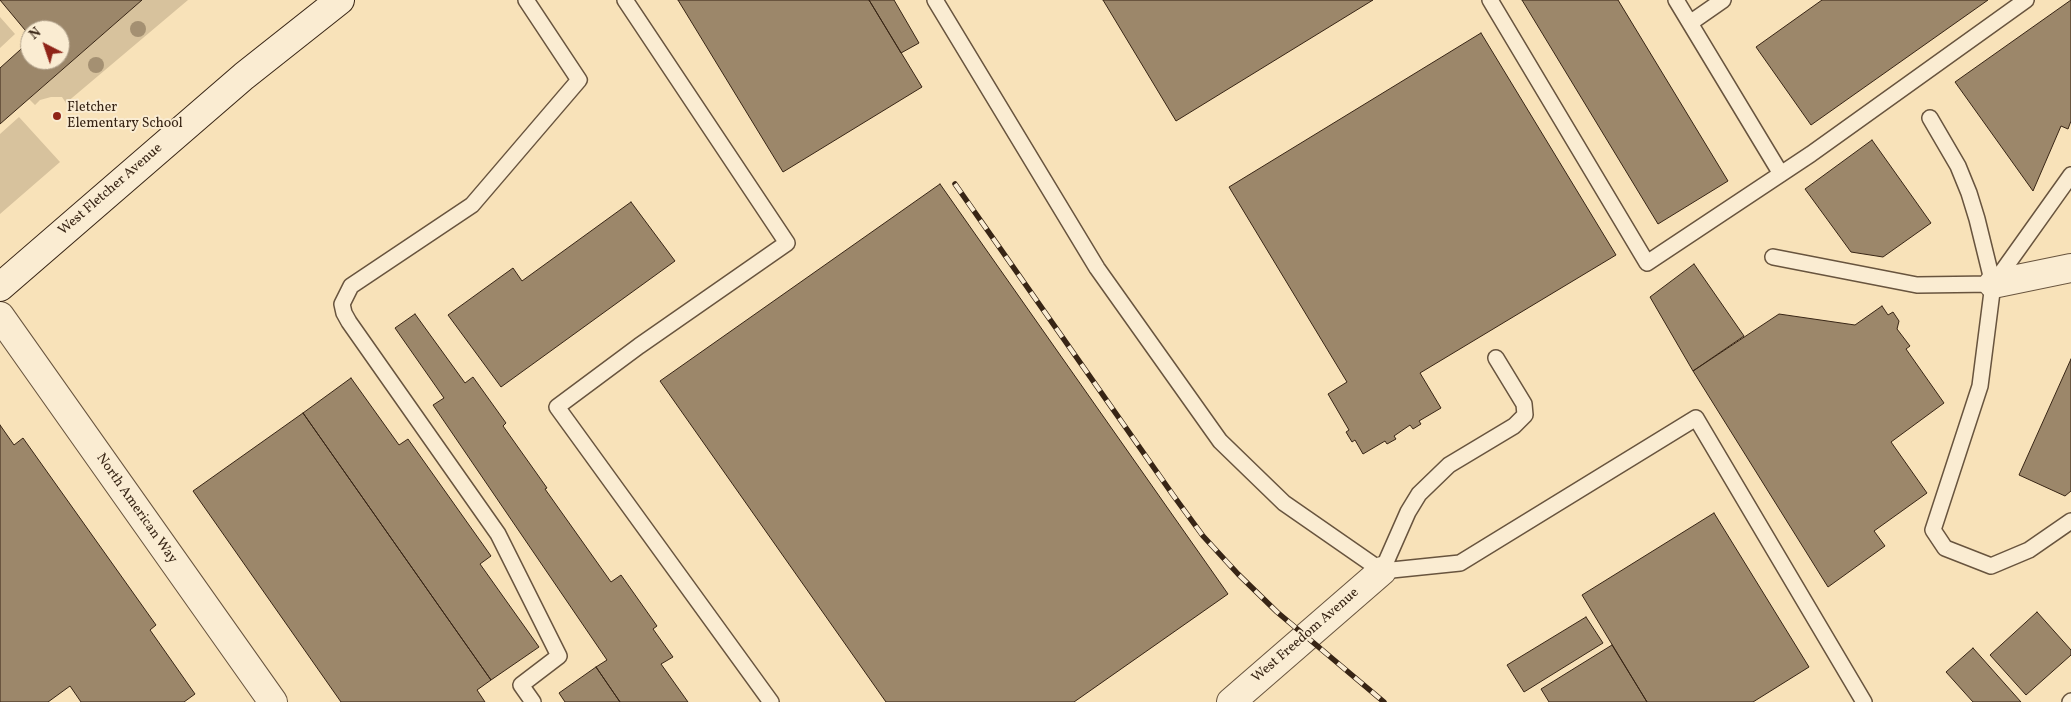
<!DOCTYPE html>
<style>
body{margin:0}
#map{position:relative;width:2071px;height:702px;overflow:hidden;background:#f8e2b9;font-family:Vollkorn,serif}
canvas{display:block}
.north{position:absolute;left:20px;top:20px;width:50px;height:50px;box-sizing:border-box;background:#faecd2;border:1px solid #ac9c86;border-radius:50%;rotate:319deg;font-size:14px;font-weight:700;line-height:20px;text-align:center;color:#382515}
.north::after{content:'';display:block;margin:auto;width:18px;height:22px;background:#8f2418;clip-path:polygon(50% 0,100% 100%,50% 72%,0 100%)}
</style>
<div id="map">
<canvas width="2071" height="702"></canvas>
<div class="north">N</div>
</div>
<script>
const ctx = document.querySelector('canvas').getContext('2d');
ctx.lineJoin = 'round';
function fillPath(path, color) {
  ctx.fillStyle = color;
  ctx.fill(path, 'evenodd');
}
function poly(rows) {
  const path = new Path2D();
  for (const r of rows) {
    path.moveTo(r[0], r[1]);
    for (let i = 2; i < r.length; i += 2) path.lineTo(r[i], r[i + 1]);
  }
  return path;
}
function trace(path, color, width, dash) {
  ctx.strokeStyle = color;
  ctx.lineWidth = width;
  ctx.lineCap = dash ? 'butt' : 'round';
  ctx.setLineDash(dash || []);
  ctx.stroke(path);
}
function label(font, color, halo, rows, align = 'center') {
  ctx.font = font + ' Vollkorn,serif';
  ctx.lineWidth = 4;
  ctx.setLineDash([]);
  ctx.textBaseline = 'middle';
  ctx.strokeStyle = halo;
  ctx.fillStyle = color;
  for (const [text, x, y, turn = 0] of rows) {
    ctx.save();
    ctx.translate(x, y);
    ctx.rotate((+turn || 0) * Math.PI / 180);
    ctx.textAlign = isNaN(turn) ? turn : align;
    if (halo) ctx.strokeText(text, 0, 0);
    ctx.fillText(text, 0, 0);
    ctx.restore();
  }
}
fillPath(poly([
 [142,0,188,0,66,103,62,97,51,97,40,100,35,105,29,99],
 [0,17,15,34,0,48],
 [19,117,60,162,0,214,0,134]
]), '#d7c29d');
const building = poly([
 [0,0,142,0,0,124,0,68,30,41,30,60,60,60,60,30,30,30,30,36,0,0],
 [678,0,869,0,922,87,783,172,678,0],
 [869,0,894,0,919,43,901,53,869,0],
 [1103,0,1373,0,1176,121,1103,0],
 [1522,0,1618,0,1728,181,1658,224,1522,0],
 [1822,0,1988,0,1811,125,1756,47,1822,0],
 [2071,0,2071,121,2068,129,2061,126,2033,191,1955,82,2071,0],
 [1481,33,1616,255,1420,373,1441,408,1419,421,1421,424,1413,429,1410,425,1394,436,1396,439,1387,444,1385,441,1363,454,1355,440,1352,442,1346,432,1349,430,1328,394,1347,382,1229,187,1481,33],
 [1872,140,1931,223,1883,257,1851,252,1805,189,1872,140],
 [940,184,1228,594,1074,702,886,702,660,381,940,184],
 [631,202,675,261,501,387,448,315,513,268,522,281,631,202],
 [1694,264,1744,336,1693,371,1650,297,1694,264],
 [1882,306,1888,315,1893,312,1899,321,1897,329,1910,346,1906,349,1944,403,1891,442,1927,493,1874,531,1885,546,1828,587,1693,371,1779,314,1855,325,1882,306],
 [415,314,465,383,473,377,506,423,503,426,547,488,545,489,611,582,621,575,657,626,653,629,673,657,661,664,688,702,620,702,596,667,607,660,433,405,444,398,395,328,415,314],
 [2071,359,2071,491,2065,496,2019,475,2071,359],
 [351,378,399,445,408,439,491,556,480,564,539,647,491,680,303,413,351,378],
 [303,413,491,680,477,690,485,702,341,702,193,491,303,413],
 [0,425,14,445,23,438,156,625,150,630,195,694,184,702,81,702,70,686,48,702,0,702,0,425],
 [1714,513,1809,667,1753,702,1647,702,1582,595,1714,513],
 [2037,612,2071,650,2071,655,2026,695,1990,655,2037,612],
 [1586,617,1603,643,1524,692,1507,665,1586,617],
 [1612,645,1647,702,1549,702,1541,689,1612,645],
 [1973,648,2021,702,1973,702,1946,672,1973,648],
 [596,667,620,702,565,702,559,693,596,667]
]);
fillPath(building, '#9c876a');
trace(building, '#382515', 1);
const lane = poly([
 [526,0,579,80,472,205,351,286,342,304,344,313,349,322,498,534,559,656,521,685,533,702],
 [625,0,787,243,639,346,557,407,771,702],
 [935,0,1097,268,1220,441,1284,503,1382,571,1460,563,1696,418,1864,702],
 [1490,0,1647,263,1811,154,2026,0],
 [1676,0,1781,174],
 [1690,23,1723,0],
 [1930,118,1958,166,1969,193,1977,219,1993,284,1980,386,1933,530,1945,548,1991,566,2029,550,2071,521],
 [1773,257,1917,285,1993,284],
 [1994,283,2071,175],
 [1382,571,1408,512,1419,494,1449,465,1514,426,1525,415,1524,404,1496,358],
 [2070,702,2071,701]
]);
const street = poly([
 [1993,284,2071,268],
 [0,316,273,702],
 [1231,702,1382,571]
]);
const secondary = poly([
 [0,287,244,76,340,0]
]);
trace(lane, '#68543e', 18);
trace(street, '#68543e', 30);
trace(secondary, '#382515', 30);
trace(lane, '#faecd2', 15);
trace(street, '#faecd2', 28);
trace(secondary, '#faecd2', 28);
const rail = poly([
 [955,184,1173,495,1203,536,1238,574,1277,612,1384,702]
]);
trace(rail, '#382515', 5.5);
trace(rail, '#faecd2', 4, [11]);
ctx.fillStyle = '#a49072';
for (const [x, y] of [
 [138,29],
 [96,65]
]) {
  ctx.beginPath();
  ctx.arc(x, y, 8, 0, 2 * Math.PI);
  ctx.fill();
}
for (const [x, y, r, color] of [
 [57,116,5,"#8f2418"]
]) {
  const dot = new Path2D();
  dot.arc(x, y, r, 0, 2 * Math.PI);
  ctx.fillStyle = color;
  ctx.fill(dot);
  trace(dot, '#faecd2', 2);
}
label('14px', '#382515', '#faecd2', [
 ["Fletcher",67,108],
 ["Elementary School",67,124]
], 'left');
label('14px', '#382515', '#faecd2', [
 ["West Fletcher Avenue",111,190,-41],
 ["North American Way",136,509,55],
 ["West Freedom Avenue",1306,636,-41]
]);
</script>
